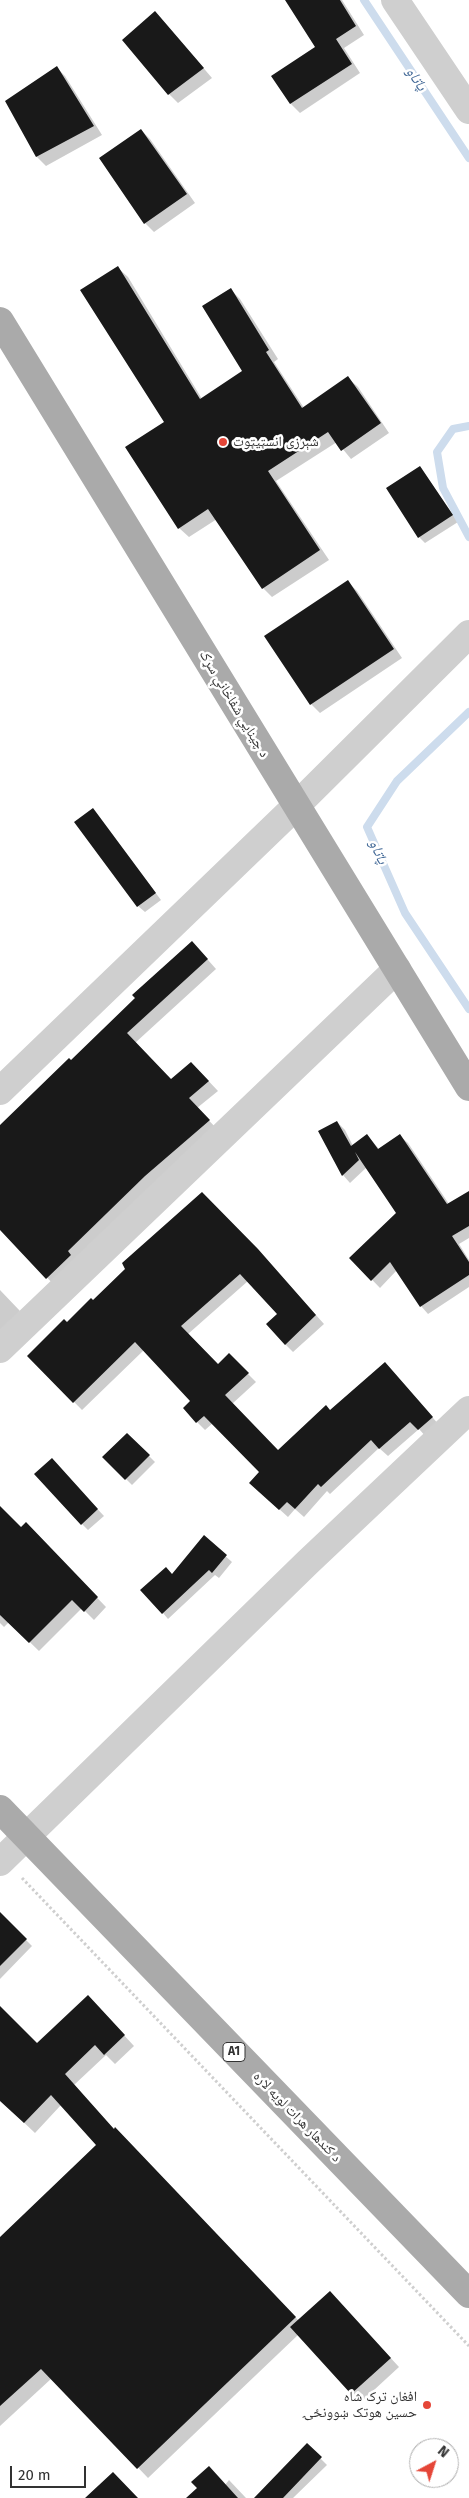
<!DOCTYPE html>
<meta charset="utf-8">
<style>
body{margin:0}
#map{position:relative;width:469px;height:2498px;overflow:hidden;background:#fff;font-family:"Fira Sans",sans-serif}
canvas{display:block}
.north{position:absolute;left:409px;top:2438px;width:50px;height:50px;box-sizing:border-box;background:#fff;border:1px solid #adadad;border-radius:50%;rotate:40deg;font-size:14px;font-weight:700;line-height:20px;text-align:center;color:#323232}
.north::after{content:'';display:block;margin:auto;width:18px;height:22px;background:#e54638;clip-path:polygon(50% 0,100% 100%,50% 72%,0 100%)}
.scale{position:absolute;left:10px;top:2466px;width:76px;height:22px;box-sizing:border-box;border:2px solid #323232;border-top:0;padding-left:6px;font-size:15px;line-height:18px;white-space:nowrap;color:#323232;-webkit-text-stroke:4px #fff;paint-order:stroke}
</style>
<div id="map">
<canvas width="469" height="2498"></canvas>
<div class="north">N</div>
<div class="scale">20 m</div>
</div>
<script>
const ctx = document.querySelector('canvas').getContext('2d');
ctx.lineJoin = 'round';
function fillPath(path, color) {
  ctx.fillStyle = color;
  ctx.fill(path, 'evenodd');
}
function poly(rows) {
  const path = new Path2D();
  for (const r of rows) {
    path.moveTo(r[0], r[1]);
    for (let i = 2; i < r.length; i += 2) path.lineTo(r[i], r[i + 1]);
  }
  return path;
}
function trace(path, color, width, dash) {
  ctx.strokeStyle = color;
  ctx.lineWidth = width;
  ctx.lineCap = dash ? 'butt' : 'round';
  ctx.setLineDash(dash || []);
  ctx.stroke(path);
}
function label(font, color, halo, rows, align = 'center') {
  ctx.font = font + ' "Fira Sans","Noto Naskh Arabic",sans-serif';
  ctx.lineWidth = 5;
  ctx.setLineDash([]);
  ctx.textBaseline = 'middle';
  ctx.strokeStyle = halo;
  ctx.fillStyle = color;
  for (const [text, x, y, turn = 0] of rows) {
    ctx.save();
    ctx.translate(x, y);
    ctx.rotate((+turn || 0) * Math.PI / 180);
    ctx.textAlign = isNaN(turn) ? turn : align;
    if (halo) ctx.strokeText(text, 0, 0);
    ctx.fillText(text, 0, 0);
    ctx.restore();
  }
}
fillPath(poly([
 [287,0,342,0,364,35,344,48,360,73,300,113,291,104,273,76,317,47],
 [164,22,212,78,178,103,169,94],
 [56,67,65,76,102,135,46,166,37,157,7,102],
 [141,130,150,139,195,203,154,232,145,223],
 [118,268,128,277,202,399,244,371,231,290,240,299,278,359,274,362,304,408,348,378,358,387,389,433,351,459,337,442,276,481,329,560,272,597,263,588,217,519,189,537,179,528,165,422],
 [420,467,458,522,425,543,419,537],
 [348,582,357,591,402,658,320,713,311,704],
 [93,810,161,900,145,912,138,906],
 [201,952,216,969,135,1043,171,1080,201,1073,218,1091,197,1108,218,1130,56,1287,0,1228,0,1127,71,1062],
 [337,1122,345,1130,353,1146,367,1135,379,1149,400,1136,408,1143,449,1204,469,1192,469,1238,459,1244,469,1260,469,1287,428,1314,421,1306,397,1270,380,1288,351,1258,398,1213,367,1167,350,1183,343,1175,320,1132],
 [266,1259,324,1324,293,1352,285,1344,279,1314,248,1281,188,1334,218,1366,229,1355,256,1382,232,1404,278,1451,330,1412,385,1363,440,1426,427,1438,419,1429,388,1456,379,1448,330,1494,327,1491,304,1517,295,1509,288,1517,259,1491,261,1472,213,1423,205,1430,197,1422,185,1408,192,1401,144,1350,82,1410,29,1356,93,1301],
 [0,1290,20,1311,0,1331],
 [127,1434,155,1462,132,1485,104,1457],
 [58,1467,104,1516,88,1530,82,1524],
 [0,1508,21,1529,35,1533,106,1607,94,1620,82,1608,39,1651,9,1622,4,1627,0,1623],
 [204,1537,232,1562,219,1578,215,1575,168,1619,163,1613,172,1575],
 [7,1921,32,1946,0,1979,0,1927],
 [98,2007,134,2046,115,2064,106,2055,74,2085,114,2130,299,2321,339,2302,399,2367,361,2402,299,2334,148,2478,52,2378,0,2426,0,2239,98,2145,61,2105,35,2133,0,2100,0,2008,37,2045],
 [307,2445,327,2465,293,2498,256,2498],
 [229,2480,246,2498,188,2498,225,2485]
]), '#0003');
trace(poly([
 [364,0,469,158],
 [469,426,453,429,437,452,443,488,469,537],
 [469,712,397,781,367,827,405,913,469,1009]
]), '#cddced', 8);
fillPath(poly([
 [285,0,340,0,356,26,336,39,352,64,290,104,271,76,315,47],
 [155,11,204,68,168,95,122,40],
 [57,66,94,126,36,157,5,101],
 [141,129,187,194,144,224,99,158],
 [118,266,200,399,242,371,202,306,231,288,269,350,266,352,302,408,348,376,381,423,341,451,328,432,268,471,320,550,262,589,208,509,178,529,125,447,164,422,80,290],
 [420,466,453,515,418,538,386,488],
 [348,580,394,649,310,705,264,636],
 [93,808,156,893,137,907,74,822],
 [192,941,208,959,127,1033,171,1079,191,1062,209,1081,189,1098,210,1120,145,1176,68,1251,71,1255,46,1279,0,1230,0,1125,69,1058,71,1060,135,998,132,995],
 [337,1121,351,1146,367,1134,378,1149,400,1134,447,1204,469,1191,469,1226,452,1236,469,1262,469,1275,420,1307,390,1262,371,1281,349,1258,396,1213,355,1152,359,1160,342,1176,318,1131],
 [202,1192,258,1249,316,1315,285,1345,266,1324,277,1314,240,1274,181,1326,218,1364,229,1353,249,1373,225,1395,278,1450,326,1405,330,1410,385,1362,433,1417,418,1430,410,1422,379,1449,371,1440,321,1487,318,1484,295,1509,287,1502,279,1510,249,1483,259,1472,204,1416,196,1423,183,1408,190,1401,135,1342,73,1403,27,1356,64,1319,67,1322,91,1298,93,1300,125,1269,122,1263],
 [127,1433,150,1455,125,1480,102,1457],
 [52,1458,98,1509,81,1525,34,1474],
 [0,1506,21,1527,26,1522,98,1597,84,1612,72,1600,29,1643,0,1615],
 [204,1535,227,1555,212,1573,209,1570,162,1614,140,1590,166,1567,172,1574],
 [0,1912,27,1939,0,1966],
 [88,1995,125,2035,104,2055,95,2045,65,2074,114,2129,115,2127,296,2317,137,2469,41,2369,0,2406,0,2237,96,2145,51,2095,24,2123,0,2101,0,2006,37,2043],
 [330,2291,391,2358,351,2394,290,2327],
 [307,2443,322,2457,283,2498,254,2498],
 [209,2466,238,2498,186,2498,197,2488,191,2482],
 [113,2472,138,2498,85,2498]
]), '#191919');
trace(poly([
 [22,1878,469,2346]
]), '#cfcfcf', 3, [2.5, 2.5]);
trace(poly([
 [395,0,469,110],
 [0,1091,296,806,469,634],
 [0,1349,397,969],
 [0,1862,308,1562,469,1410]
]), '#cfcfcf', 28);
trace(poly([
 [0,321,469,1087],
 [0,1809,469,2294]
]), '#aaa', 28);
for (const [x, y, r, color] of [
 [223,442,5,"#e54638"],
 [427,2405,5,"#e54638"]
]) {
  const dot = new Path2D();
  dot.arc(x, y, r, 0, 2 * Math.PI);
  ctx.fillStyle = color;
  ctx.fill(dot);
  trace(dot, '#fff', 2);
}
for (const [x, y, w] of [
 [234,2052,22]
]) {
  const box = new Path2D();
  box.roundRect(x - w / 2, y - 9.5, w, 19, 4);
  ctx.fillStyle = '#fff';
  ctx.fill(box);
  trace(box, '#323232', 1);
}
label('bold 12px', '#323232', null, [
 ["A1",234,2052]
]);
label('14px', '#323232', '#fff', [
 ["شېرزی انسټيټوت",233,442],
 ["افغان ترک شاه",417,2397,"right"],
 ["حسین هوتک ښوونځۍ",417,2413,"right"]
], 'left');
label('14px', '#323232', '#fff', [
 ["د چينايي شفاخانې سړک",234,704,59],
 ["د کندهار هرات لویه لاره",297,2117,46]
]);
label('italic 15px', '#3f6695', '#fff', [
 ["پاتاو",416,79,56],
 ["پاتاو",378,852,66]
]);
</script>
